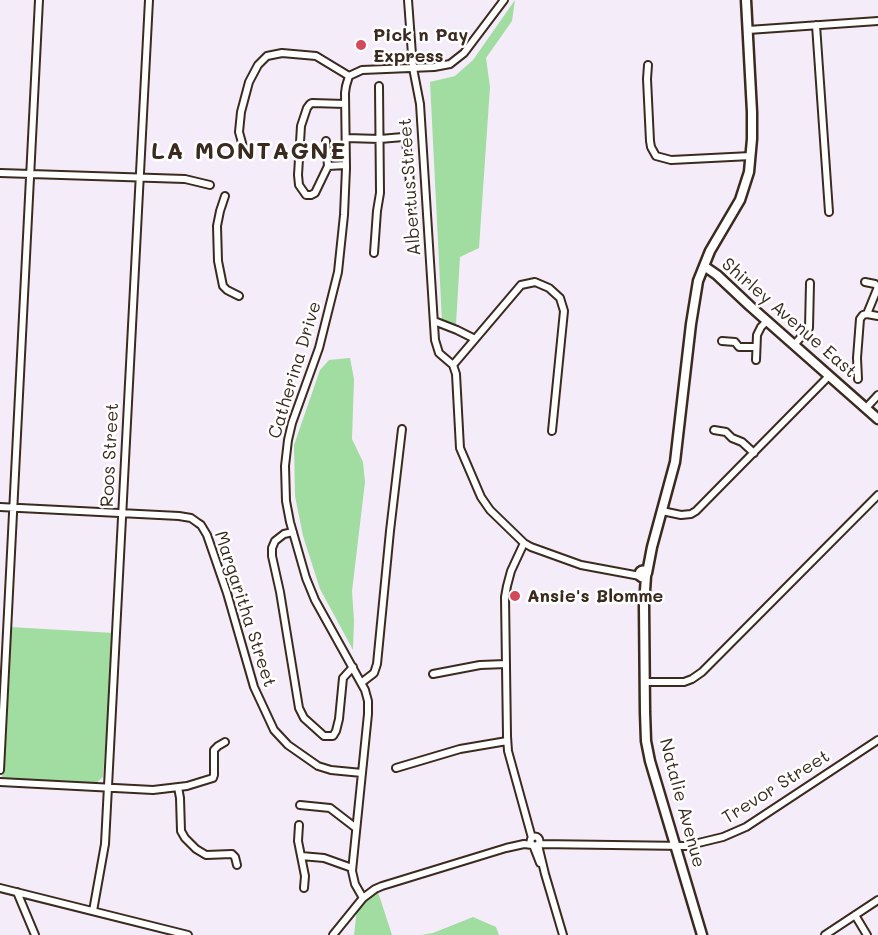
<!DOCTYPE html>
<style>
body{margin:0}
canvas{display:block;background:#f5ecf9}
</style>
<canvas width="878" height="935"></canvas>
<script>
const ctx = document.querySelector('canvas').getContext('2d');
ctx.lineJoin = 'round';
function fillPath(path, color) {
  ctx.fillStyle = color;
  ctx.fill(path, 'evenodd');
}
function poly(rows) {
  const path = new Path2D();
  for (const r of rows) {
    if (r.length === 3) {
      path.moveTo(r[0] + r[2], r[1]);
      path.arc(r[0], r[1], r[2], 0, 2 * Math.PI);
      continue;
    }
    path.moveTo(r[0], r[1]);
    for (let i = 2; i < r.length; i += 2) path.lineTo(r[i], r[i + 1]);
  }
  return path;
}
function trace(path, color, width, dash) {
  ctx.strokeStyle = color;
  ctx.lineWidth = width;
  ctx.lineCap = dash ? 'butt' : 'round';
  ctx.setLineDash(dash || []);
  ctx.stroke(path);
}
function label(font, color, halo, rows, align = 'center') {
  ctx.font = font + ' Mali,sans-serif';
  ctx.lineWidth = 5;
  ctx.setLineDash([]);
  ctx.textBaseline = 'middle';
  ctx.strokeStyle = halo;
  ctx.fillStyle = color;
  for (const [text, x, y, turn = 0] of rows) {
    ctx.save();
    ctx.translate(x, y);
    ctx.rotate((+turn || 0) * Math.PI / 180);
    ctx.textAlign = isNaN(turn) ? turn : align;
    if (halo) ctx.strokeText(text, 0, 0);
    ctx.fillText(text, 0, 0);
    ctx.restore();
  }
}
fillPath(poly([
 [515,0,512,21,486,58,490,87,479,248,460,257,456,324,442,322,430,82,455,76,473,60],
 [350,358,354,379,352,439,363,462,365,482,352,591,354,620,353,650,320,589,303,536,295,496,294,445,320,370,329,360],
 [10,627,114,633,103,777,95,784,2,779],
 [378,892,392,935,354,935,357,909],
 [473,917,496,927,499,935,421,935,433,933]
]), '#a1dca1');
const street = poly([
 [408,0,413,68,420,104,435,340,439,353,453,365],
 [816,25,829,212],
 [748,30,878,21],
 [648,65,647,79,650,141,651,147,656,156,671,160,751,156],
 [346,138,380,139,403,137,406,140,412,205],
 [326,141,328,166,315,193,311,195,306,195,299,185,298,175,301,126,307,108,310,104,312,103,345,104],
 [244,150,239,132,241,112,249,82,258,65,267,56,282,53,316,56,349,76],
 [328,166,346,165],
 [0,173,185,179,210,185],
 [225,196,220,211,217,226,218,261,223,286,227,290,239,296],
 [374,253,377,211,380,193,379,86],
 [867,314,878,316],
 [434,321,457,330,475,339],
 [722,341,735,342,739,347,756,347],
 [794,345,809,328,810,283],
 [756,360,757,335,761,327,767,321],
 [453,365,456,374,460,448,481,497,490,510,524,543,531,547,581,565,640,576],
 [453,365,521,285,535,282,549,288,560,298,564,311,552,431],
 [858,379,857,358,860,319,863,315,867,314,878,287,875,284,865,282],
 [866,408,878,395],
 [714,430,726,432,732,438,742,442,754,453],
 [0,507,179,516,191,518,198,523,201,525,207,535,227,593,254,687,274,730,288,745,318,766,331,770,362,773],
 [662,511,681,515,691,514,696,511,829,376],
 [293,532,284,534,275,541,272,548,272,556,280,592,299,708,304,718,324,736,333,736,336,731,339,719,343,678,353,667],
 [524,543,511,571,507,586,505,597,507,736,508,751,532,838],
 [433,674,480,665,506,664],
 [645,682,684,682,692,679,702,672,878,495],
 [361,683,374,673,377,664,390,531,402,429],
 [396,768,460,749,507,741],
 [0,770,39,0],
 [0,782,153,790,187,786,213,778,214,775,214,750,218,746,225,742],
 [178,787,180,798,181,831,185,838,196,849,206,855,232,854,235,857,237,865],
 [300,805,330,808,356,828],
 [299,825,298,841,305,876,304,888],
 [535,841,4.5],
 [539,844,686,846,723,837,746,827,878,740],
 [533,845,540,863],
 [538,845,545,874,563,935],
 [301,856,324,858,352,868],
 [0,888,188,935],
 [17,892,35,935],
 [363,898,355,884,352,871,368,714,368,701,365,690,315,600,306,578,290,522,286,501,285,466,288,440,292,423,319,348,338,272,344,215,346,168,345,93,346,86,349,76,362,70,434,67,450,64,464,53,504,0],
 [93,911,105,844,149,0],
 [855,915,867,935],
 [333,935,363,898,375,889,382,886,506,848,524,844,532,845],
 [825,935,878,900]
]);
const secondary = poly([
 [704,266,717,275,750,306,878,419],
 [643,574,3.5],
 [647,573,652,547,675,462,691,324,698,281,710,251,740,200,749,172,752,139,752,112,746,0],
 [646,576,644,605,645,712,646,741,650,761,702,935]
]);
trace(street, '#3b2a1e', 10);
trace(secondary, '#3b2a1e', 13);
trace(street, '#fff', 6);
trace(secondary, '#fff', 8);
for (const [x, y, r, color] of [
 [361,45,6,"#d1495b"],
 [515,596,6,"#d1495b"]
]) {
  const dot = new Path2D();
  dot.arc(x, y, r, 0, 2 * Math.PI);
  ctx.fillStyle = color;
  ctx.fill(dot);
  trace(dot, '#fff', 2);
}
label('bold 18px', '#3b2a1e', '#fff', [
 ["Pick n Pay",373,35],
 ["Express",373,56],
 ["Ansie's Blomme",527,596]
], 'left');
label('18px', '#3b2a1e', '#fff', [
 ["Albertus Street",410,187,-94],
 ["Shirley Avenue East",789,318,41],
 ["Catherina Drive",295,370,-73],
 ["Roos Street",110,455,-87],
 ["Margaritha Street",245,609,72],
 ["Trevor Street",776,787,-32],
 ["Natalie Avenue",682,803,75]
]);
ctx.letterSpacing = '1.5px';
label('bold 24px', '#3b2a1e', '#fff', [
 ["LA MONTAGNE",249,152]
]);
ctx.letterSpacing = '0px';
</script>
